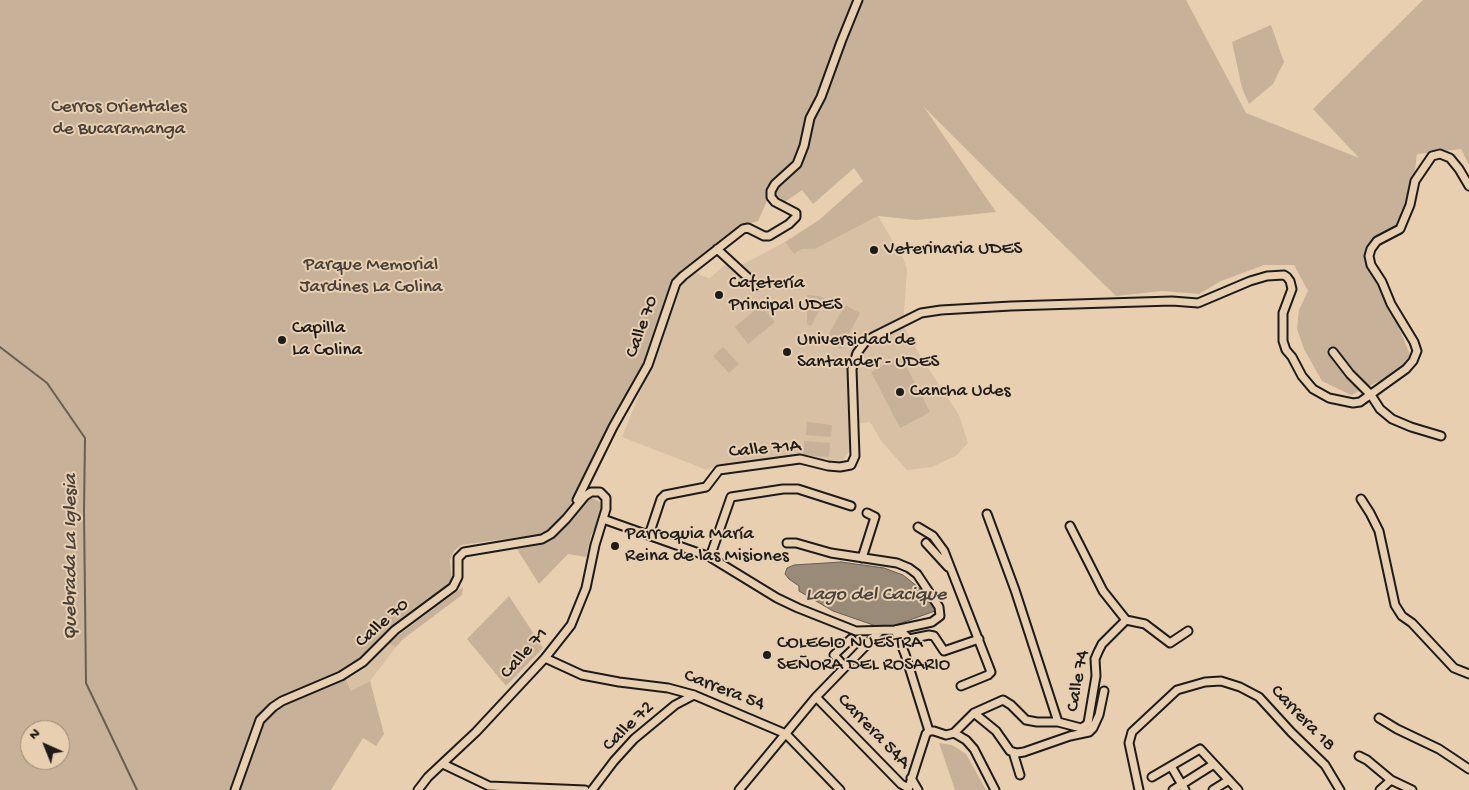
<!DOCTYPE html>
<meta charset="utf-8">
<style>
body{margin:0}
#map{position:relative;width:1469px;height:790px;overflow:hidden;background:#e8cfb0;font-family:"Gochi Hand",sans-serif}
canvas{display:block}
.north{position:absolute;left:20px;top:720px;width:50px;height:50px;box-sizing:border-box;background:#e8cfb0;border:1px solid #968775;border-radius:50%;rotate:316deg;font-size:14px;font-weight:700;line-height:20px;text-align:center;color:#1c1c1c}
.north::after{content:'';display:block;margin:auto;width:18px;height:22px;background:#1c1c1c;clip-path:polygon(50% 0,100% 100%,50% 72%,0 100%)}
</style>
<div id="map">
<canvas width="1469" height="790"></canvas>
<div class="north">N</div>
</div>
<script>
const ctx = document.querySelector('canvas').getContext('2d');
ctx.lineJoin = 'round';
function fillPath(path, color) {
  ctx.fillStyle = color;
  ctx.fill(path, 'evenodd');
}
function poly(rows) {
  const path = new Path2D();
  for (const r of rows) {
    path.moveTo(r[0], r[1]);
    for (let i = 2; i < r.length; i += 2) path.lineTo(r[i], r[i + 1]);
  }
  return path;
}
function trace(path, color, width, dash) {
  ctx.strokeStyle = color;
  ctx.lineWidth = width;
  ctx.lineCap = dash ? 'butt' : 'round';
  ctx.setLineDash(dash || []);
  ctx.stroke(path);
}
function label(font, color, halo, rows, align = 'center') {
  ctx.font = font + ' "Gochi Hand",sans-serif';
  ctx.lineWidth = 4;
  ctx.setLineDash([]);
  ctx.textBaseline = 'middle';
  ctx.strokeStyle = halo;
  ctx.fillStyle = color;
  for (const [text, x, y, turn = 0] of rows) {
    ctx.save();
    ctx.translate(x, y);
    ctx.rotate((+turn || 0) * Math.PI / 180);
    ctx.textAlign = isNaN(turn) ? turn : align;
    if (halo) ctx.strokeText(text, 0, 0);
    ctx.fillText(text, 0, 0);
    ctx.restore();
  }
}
fillPath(poly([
 [878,216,903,258,907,269,904,313,905,329,924,362,959,415,968,443,957,455,932,467,907,470,882,442,870,422,850,425,849,452,843,460,837,461,800,457,718,465,707,470,622,437,650,368,678,289,684,279,694,270,702,276,710,278,727,263,734,269,785,242,794,254,802,249,815,249],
 [388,643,396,647,370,681,351,691,347,680,368,666]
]), '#d7c0a4');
fillPath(poly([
 [0,0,1186,0,1246,113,1359,158,1313,109,1423,0,1469,0,1469,165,1461,149,1417,154,1410,211,1405,206,1403,216,1393,233,1369,247,1370,268,1385,292,1410,355,1402,370,1351,395,1322,381,1304,349,1297,329,1299,310,1308,291,1294,265,1264,265,1221,281,1199,294,1162,291,1116,296,1000,183,924,107,996,212,916,220,878,216,815,249,802,249,794,254,785,242,819,220,863,181,854,168,813,204,802,190,779,206,767,201,758,221,748,224,735,232,678,276,670,286,646,357,606,432,567,512,552,527,541,534,461,545,454,551,450,560,452,581,449,586,396,624,358,660,342,669,351,691,370,681,384,734,376,746,363,738,331,790,0,790],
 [30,730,60,730,60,760,30,760],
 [1271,25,1284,62,1273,84,1249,104,1242,88,1232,42],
 [807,295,819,296,826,299,811,326,807,324],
 [761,305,775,322,748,344,735,327],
 [845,305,860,313,841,349,825,341],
 [723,347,739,364,729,373,713,356],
 [901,356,930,412,900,428,871,372],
 [807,422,832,425,831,437,806,435],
 [804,441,830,443,829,457,803,455],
 [592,498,600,502,602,512,591,536,586,557,568,554,539,584,517,549,539,545,549,539,571,519,583,502,587,499],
 [463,587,462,595,403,639,396,647,388,643],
 [509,596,543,648,506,686,467,639],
 [939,743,952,745,966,754,986,790,955,790]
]), '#c7b198');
const water = poly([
 [841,562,884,568,903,575,923,591,936,608,935,611,890,627,879,627,833,611,799,591,799,586,789,579,785,574,787,568,794,565,841,562]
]);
fillPath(water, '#9a8a78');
trace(water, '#685e53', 1);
trace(poly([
 [0,347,47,383,85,438,84,512,86,683,137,790]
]), '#685e53', 2);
const minor = poly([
 [717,249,756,285],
 [1333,352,1350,374,1371,395,1380,409,1392,419,1411,427,1441,436],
 [1361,499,1370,513,1379,531,1395,605,1402,616,1412,623,1454,668,1469,674],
 [577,500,613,427,648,365,676,283,683,276,743,229,748,228,764,236,769,236,789,224,796,217,796,213,775,202,771,197,771,191,775,184,797,164,804,146,810,118,821,97,841,42,858,0],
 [987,514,1015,590,1058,722],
 [603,519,710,557,777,598,798,608,856,631,895,630,932,622,940,616,939,607,917,574,909,568,897,563,831,553,796,543,787,543],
 [1070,526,1103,591,1126,620,1145,624,1170,643,1188,631],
 [918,527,933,536,944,551,991,672,988,675,961,686],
 [649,535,661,499,665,495,706,487,719,470,800,459,828,466,840,467,851,465,855,456,852,369,857,353,866,341,873,337,921,313,941,310,1011,306,1172,301,1198,303,1250,281,1267,276,1284,275,1287,277,1290,281,1292,289,1283,313,1283,341,1286,350,1292,357,1302,376,1313,389,1329,398,1353,403,1360,402,1406,369,1413,361,1417,351,1414,342,1391,304,1382,282,1371,265,1369,256,1371,249,1377,241,1400,229,1410,205,1415,181,1432,156,1440,154,1450,158,1459,169,1469,186],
 [926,543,948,567],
 [710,557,731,497,783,489,798,489,851,506],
 [862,558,875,517,867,513],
 [901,629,904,634,909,639,929,635,934,636,944,651,979,639],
 [895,630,905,654,929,731],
 [545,658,582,675,619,682,668,688,694,695,786,734,840,790],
 [845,667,834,655,851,639],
 [816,697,901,784,908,788],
 [974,713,996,731,1010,751,1017,753,1024,752,1070,736,1089,732,1093,728,1099,715,1104,691],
 [1379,718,1397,729,1439,749,1469,769],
 [929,731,934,731,946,735,954,733,974,713,1003,700,1011,705,1026,720,1037,722,1058,722,1081,728,1085,726,1088,723,1096,676,1095,659,1098,652,1102,644,1126,620],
 [954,733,966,740,974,749,995,790],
 [1013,752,1020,775],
 [1359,756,1367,760,1391,780,1412,790],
 [443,764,489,786,585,790],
 [1171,766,1185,790],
 [1152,777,1200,749,1238,790],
 [911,778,918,790],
 [235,790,260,720,273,707,282,701,341,676,363,662,395,630,453,587,458,577,458,558,464,552,542,539,551,534,566,519,585,496,591,492,600,492,606,498,606,509,595,545,586,588,571,625,545,658,476,732,428,777,418,790],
 [592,790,614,761,634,739,675,705,694,695],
 [739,790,816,697,880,631],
 [908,790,926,734,929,731],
 [1139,790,1129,743,1132,732,1177,690,1205,682,1221,681,1240,687,1259,697,1291,732,1325,765,1340,790],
 [1173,790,1214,764],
 [1213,790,1229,780],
 [1380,790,1391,780]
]);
trace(minor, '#1c1c1c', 11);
trace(minor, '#e8cfb0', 7);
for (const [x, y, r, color] of [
 [874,250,5,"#1c1c1c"],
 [719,295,5,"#1c1c1c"],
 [282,340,5,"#1c1c1c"],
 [787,352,5,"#1c1c1c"],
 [900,392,5,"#1c1c1c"],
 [615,546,5,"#1c1c1c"],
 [767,655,5,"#1c1c1c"]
]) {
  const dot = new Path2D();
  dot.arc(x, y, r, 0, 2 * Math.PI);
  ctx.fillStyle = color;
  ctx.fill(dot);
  trace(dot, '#e8cfb0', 2);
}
label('19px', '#47413b', '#e8cfb0', [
 ["Cerros Orientales",119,108],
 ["de Bucaramanga",119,130],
 ["Parque Memorial",371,266],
 ["Jardines La Colina",371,288]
]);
label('19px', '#1c1c1c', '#e8cfb0', [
 ["Veterinaria UDES",884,250],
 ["Cafetería",729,284],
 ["Principal UDES",729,306],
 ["Capilla",292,329],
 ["La Colina",292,351],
 ["Universidad de",797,341],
 ["Santander - UDES",797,363],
 ["Cancha Udes",910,392],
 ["Parroquia María",625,535],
 ["Reina de las Misiones",625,557],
 ["COLEGIO NUESTRA",777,644],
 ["SEÑORA DEL ROSARIO",777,666]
], 'left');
label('19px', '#1c1c1c', '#e8cfb0', [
 ["Calle 70",643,327,-70],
 ["Calle 71A",765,450,-5],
 ["Calle 70",383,624,-41],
 ["Calle 71",525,654,-48],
 ["Calle 74",1079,681,-80],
 ["Carrera 54",724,691,21],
 ["Carrera 18",1302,719,46],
 ["Calle 72",629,727,-44],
 ["Carrera 54A",873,732,46]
]);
label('italic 20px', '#48423c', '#e8cfb0', [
 ["Quebrada La Iglesia",72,557,-90],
 ["Lago del Cacique",876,596]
]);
</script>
